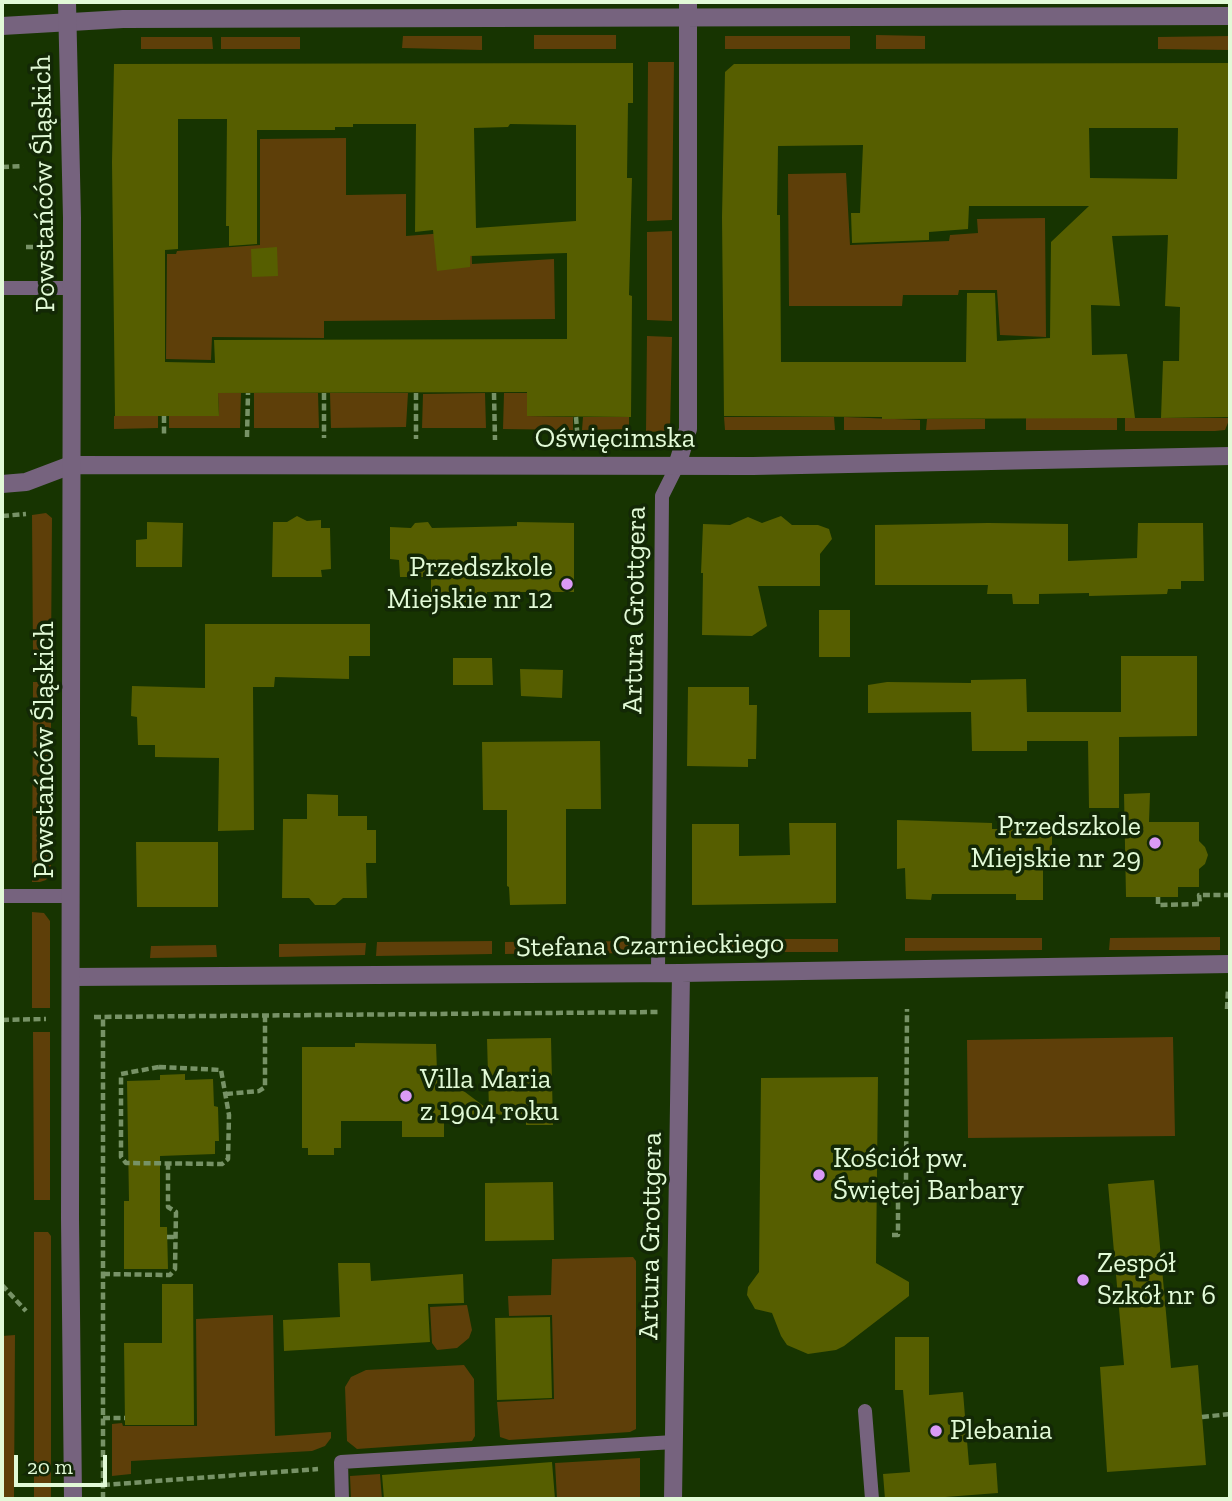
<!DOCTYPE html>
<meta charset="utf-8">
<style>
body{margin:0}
#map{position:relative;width:1232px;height:1501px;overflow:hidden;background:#173401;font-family:"Zilla Slab",serif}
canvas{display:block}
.frame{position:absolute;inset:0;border:4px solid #e2fad7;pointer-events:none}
.scale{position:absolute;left:14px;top:1455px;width:93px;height:32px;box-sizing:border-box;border:4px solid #e2fad7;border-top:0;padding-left:9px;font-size:21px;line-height:24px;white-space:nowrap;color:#e2fad7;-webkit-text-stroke:5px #132806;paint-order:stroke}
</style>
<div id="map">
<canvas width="1232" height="1501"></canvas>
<div class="frame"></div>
<div class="scale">20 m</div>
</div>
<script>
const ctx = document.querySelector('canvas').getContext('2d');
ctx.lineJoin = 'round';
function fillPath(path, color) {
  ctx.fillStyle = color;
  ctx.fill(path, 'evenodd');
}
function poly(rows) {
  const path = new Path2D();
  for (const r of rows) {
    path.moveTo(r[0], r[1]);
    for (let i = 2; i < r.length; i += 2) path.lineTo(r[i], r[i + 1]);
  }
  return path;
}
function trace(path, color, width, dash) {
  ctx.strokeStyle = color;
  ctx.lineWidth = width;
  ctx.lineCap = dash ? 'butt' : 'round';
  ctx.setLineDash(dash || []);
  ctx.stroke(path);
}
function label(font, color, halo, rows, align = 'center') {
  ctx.font = font + ' "Zilla Slab",serif';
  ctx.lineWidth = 7;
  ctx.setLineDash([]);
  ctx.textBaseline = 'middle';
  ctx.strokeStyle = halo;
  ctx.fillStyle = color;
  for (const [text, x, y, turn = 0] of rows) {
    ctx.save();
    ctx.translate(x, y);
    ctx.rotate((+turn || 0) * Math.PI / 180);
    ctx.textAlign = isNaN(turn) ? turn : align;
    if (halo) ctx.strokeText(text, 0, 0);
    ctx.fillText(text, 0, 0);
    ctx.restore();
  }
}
fillPath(poly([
 [534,35,616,35,616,49,534,49],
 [876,35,925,36,925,49,876,49],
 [403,36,482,36,482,50,402,48],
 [725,36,850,36,850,49,725,49],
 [1230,36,1230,50,1158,49,1158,37],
 [141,37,212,37,213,49,141,49],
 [221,37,300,37,300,49,221,49],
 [648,62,674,62,672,220,647,221],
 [346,138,346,195,406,194,406,236,471,231,472,264,554,259,555,319,324,321,324,338,212,337,211,360,166,359,167,254,176,254,177,251,260,245,260,139],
 [846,173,850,245,949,241,950,235,978,233,977,219,1045,218,1046,337,1000,335,997,290,959,290,958,295,903,295,902,306,789,306,788,174],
 [672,231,672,321,647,320,647,232],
 [647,336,672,337,670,431,646,432],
 [218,393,241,393,240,428,169,428,169,416,219,416],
 [254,393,318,393,319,428,254,428],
 [330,393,408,393,406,427,331,428],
 [485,393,486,428,422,428,423,394],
 [504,393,527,393,527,416,573,417,573,430,503,429],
 [114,416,158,416,158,428,114,429],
 [583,417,629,417,629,429,582,430],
 [724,417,834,417,835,430,725,430],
 [844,417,920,420,920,430,844,430],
 [1026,418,1117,418,1117,430,1026,430],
 [1125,418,1230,418,1225,430,1215,431,1125,431],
 [927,419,985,419,985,429,926,430],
 [46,513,52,518,51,656,33,657,32,515],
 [33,682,51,682,51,873,46,880,40,882,32,882],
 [32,912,44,913,50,921,50,1008,32,1008],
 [1220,937,1220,950,1109,950,1110,938],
 [905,938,1042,938,1042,950,905,951],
 [690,939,759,939,760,952,690,952],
 [766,939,838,939,838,952,765,952],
 [492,941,492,954,376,956,377,942],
 [552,941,552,953,505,954,505,942],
 [634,941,635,953,559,954,559,942],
 [366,943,365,955,279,957,279,944],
 [216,945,217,957,150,958,151,946],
 [33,1032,50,1032,50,1200,34,1200],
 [1173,1037,1175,1136,968,1138,967,1040],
 [34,1232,48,1232,51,1236,51,1499,34,1499],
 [633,1257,636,1261,636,1429,630,1432,509,1440,500,1437,497,1402,554,1399,552,1315,509,1316,508,1296,551,1295,552,1259],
 [467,1305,472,1330,469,1338,457,1348,437,1350,432,1343,430,1307],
 [273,1315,275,1436,331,1432,331,1438,325,1446,312,1451,131,1461,131,1474,112,1476,112,1424,122,1423,123,1426,197,1426,196,1319],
 [15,1335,14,1499,2,1499,2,1336],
 [464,1365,474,1379,475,1436,472,1441,357,1449,347,1441,345,1387,351,1377,366,1370],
 [640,1458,640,1499,557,1499,555,1463],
 [380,1474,382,1499,351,1499,350,1476]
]), '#5e3f09');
fillPath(poly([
 [633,63,633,103,628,103,627,178,632,178,629,295,632,296,631,417,527,416,527,392,218,393,219,416,115,416,112,162,114,64],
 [178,119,227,119,226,226,229,226,229,246,257,244,257,130,335,130,335,127,353,127,353,124,416,124,415,232,433,230,437,271,470,267,470,256,567,253,567,339,214,340,215,363,165,362,165,250,178,249],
 [510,124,576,125,576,221,476,228,474,128,508,127],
 [1230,63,1230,417,1161,418,1163,361,1179,361,1180,307,1165,306,1168,235,1112,236,1120,306,1091,305,1092,355,1127,354,1135,418,882,419,882,417,724,416,722,217,725,72,734,64],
 [1089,128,1178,128,1177,179,1090,178],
 [863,145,860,213,851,213,852,243,929,240,929,232,968,229,969,206,1089,206,1051,242,1050,338,997,341,995,293,967,293,966,362,781,362,780,215,777,215,778,146],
 [277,247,278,276,252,277,251,249],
 [297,516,307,521,321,520,321,528,330,528,331,569,321,570,322,577,272,577,273,522,287,522],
 [781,516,792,525,818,525,829,529,832,539,820,554,820,586,758,586,767,626,752,636,702,635,703,573,701,573,703,524,730,525,748,517,762,523],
 [147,522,183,523,182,567,136,567,136,540,147,539],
 [428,522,432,528,517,526,517,522,574,523,574,592,487,592,487,604,431,604,431,577,400,577,399,560,390,559,390,527,411,528,415,523],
 [988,523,1068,524,1068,561,1137,558,1138,523,1203,523,1204,581,1181,581,1181,589,1168,589,1167,594,1089,596,1089,593,1039,594,1039,604,1013,604,1012,594,987,594,988,585,875,585,875,525],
 [819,610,850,610,850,657,819,657],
 [205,624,370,624,370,656,349,656,349,679,275,677,274,687,253,687,254,830,218,831,219,758,155,757,155,745,138,745,137,717,131,716,132,686,205,688],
 [1121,656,1197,656,1197,736,1119,737,1119,808,1089,808,1088,741,1027,741,1027,751,972,751,971,712,868,713,868,685,887,682,971,683,971,680,1026,679,1027,712,1121,712],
 [453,658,492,658,493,685,453,685],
 [520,669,563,670,562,698,521,696],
 [688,687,749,687,749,705,757,705,756,759,748,759,748,767,687,766],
 [600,741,601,809,566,809,566,904,510,905,509,887,507,886,507,810,483,810,482,742],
 [1150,793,1149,822,1199,822,1199,841,1205,847,1208,855,1205,864,1199,869,1199,887,1178,887,1178,897,1126,897,1124,794],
 [307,794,338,795,338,816,367,816,367,830,376,830,376,863,366,863,367,898,343,898,335,905,315,905,309,898,282,898,283,819,307,819],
 [897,820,992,823,992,829,1052,829,1052,868,1043,868,1043,900,1016,900,1016,894,932,894,931,900,906,899,905,868,897,869],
 [789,823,836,823,836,903,692,905,692,824,739,824,739,856,790,855],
 [136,842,218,842,218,907,137,907],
 [551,1038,553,1125,526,1125,526,1114,444,1116,444,1137,402,1137,402,1121,341,1121,341,1148,334,1148,334,1155,308,1155,308,1148,302,1148,302,1047,355,1047,355,1043,436,1044,437,1071,489,1110,487,1039],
 [185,1074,185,1080,213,1079,214,1106,218,1107,219,1141,215,1141,215,1154,160,1156,160,1227,167,1227,168,1269,124,1269,124,1201,129,1201,127,1081,160,1080,160,1075],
 [878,1077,876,1263,909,1282,909,1296,844,1346,836,1350,808,1354,787,1345,781,1336,772,1313,755,1309,747,1295,748,1287,759,1272,761,1078],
 [1154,1180,1171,1368,1198,1365,1206,1465,1107,1472,1100,1367,1124,1365,1108,1184],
 [553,1182,554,1240,485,1241,485,1183],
 [338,1263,370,1263,371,1281,463,1274,464,1303,428,1304,430,1342,284,1351,283,1320,340,1317],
 [162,1284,193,1284,194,1425,125,1425,124,1343,162,1343],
 [550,1317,552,1398,497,1400,495,1318],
 [895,1337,929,1337,929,1395,963,1392,969,1465,996,1463,998,1493,919,1499,885,1499,883,1474,910,1472,903,1390,895,1390],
 [552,1462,555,1499,384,1499,382,1475]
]), '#565e00');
trace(poly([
 [2,167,23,166],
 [26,247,49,247],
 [324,393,324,438],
 [416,393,416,439],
 [494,393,495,440],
 [164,416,164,437],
 [576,417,578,442],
 [247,437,248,393],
 [2,516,26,514],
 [1158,897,1158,905,1200,904,1199,895,1229,895],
 [1227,1009,1228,989],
 [94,1017,659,1012],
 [2,1020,46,1019],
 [159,1067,221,1070,229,1115,228,1159,222,1164,126,1163,121,1157,121,1074,159,1067],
 [226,1094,259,1091,265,1087,265,1016],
 [892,1235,898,1235,898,1199,906,1182,907,1009],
 [167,1237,175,1237],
 [103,1274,170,1275,175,1269,176,1212,168,1207,168,1163],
 [2,1285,26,1311],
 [1202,1417,1230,1414],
 [103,1418,125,1418],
 [103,1485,318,1469],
 [103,1499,103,1017]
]), '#779266', 4.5, [7, 3.5]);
trace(poly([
 [2,288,72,288],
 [2,896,71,896],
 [658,972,662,496,677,466],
 [865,1411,872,1499],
 [342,1499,341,1462,674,1442]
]), '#76637e', 14);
trace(poly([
 [2,26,123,19,1230,16],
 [677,466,688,429,688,2],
 [2,484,26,482,71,465,753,466,1230,456],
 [71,977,681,973,1230,964],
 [673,1499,681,973]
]), '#76637e', 18);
trace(poly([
 [67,2,72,218,70,1218,73,1499]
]), '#76637e', 18);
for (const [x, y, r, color] of [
 [567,584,7,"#da9af6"],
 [1155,843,7,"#da9af6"],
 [406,1096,7,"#da9af6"],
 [819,1175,7,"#da9af6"],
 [1083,1280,7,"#da9af6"],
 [936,1431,7,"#da9af6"]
]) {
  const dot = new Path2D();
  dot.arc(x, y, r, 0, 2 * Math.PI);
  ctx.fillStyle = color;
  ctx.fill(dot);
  trace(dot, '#132806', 2.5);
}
label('28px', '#e2fad7', '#132806', [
 ["Powstańców Śląskich",44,184,-91],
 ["Oświęcimska",615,439],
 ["Artura Grottgera",635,610,-89],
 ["Powstańców Śląskich",45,750,-90],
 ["Stefana Czarnieckiego",650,946,-1],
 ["Artura Grottgera",651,1236,-89]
]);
label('28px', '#e2fad7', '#132806', [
 ["Przedszkole",553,568,"right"],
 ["Miejskie nr 12",553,600,"right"],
 ["Przedszkole",1141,827,"right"],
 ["Miejskie nr 29",1141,859,"right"],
 ["Villa Maria",420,1080],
 ["z 1904 roku",420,1112],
 ["Kościół pw.",833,1159],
 ["Świętej Barbary",833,1191],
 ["Zespół",1097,1264],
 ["Szkół nr 6",1097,1296],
 ["Plebania",950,1431]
], 'left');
</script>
